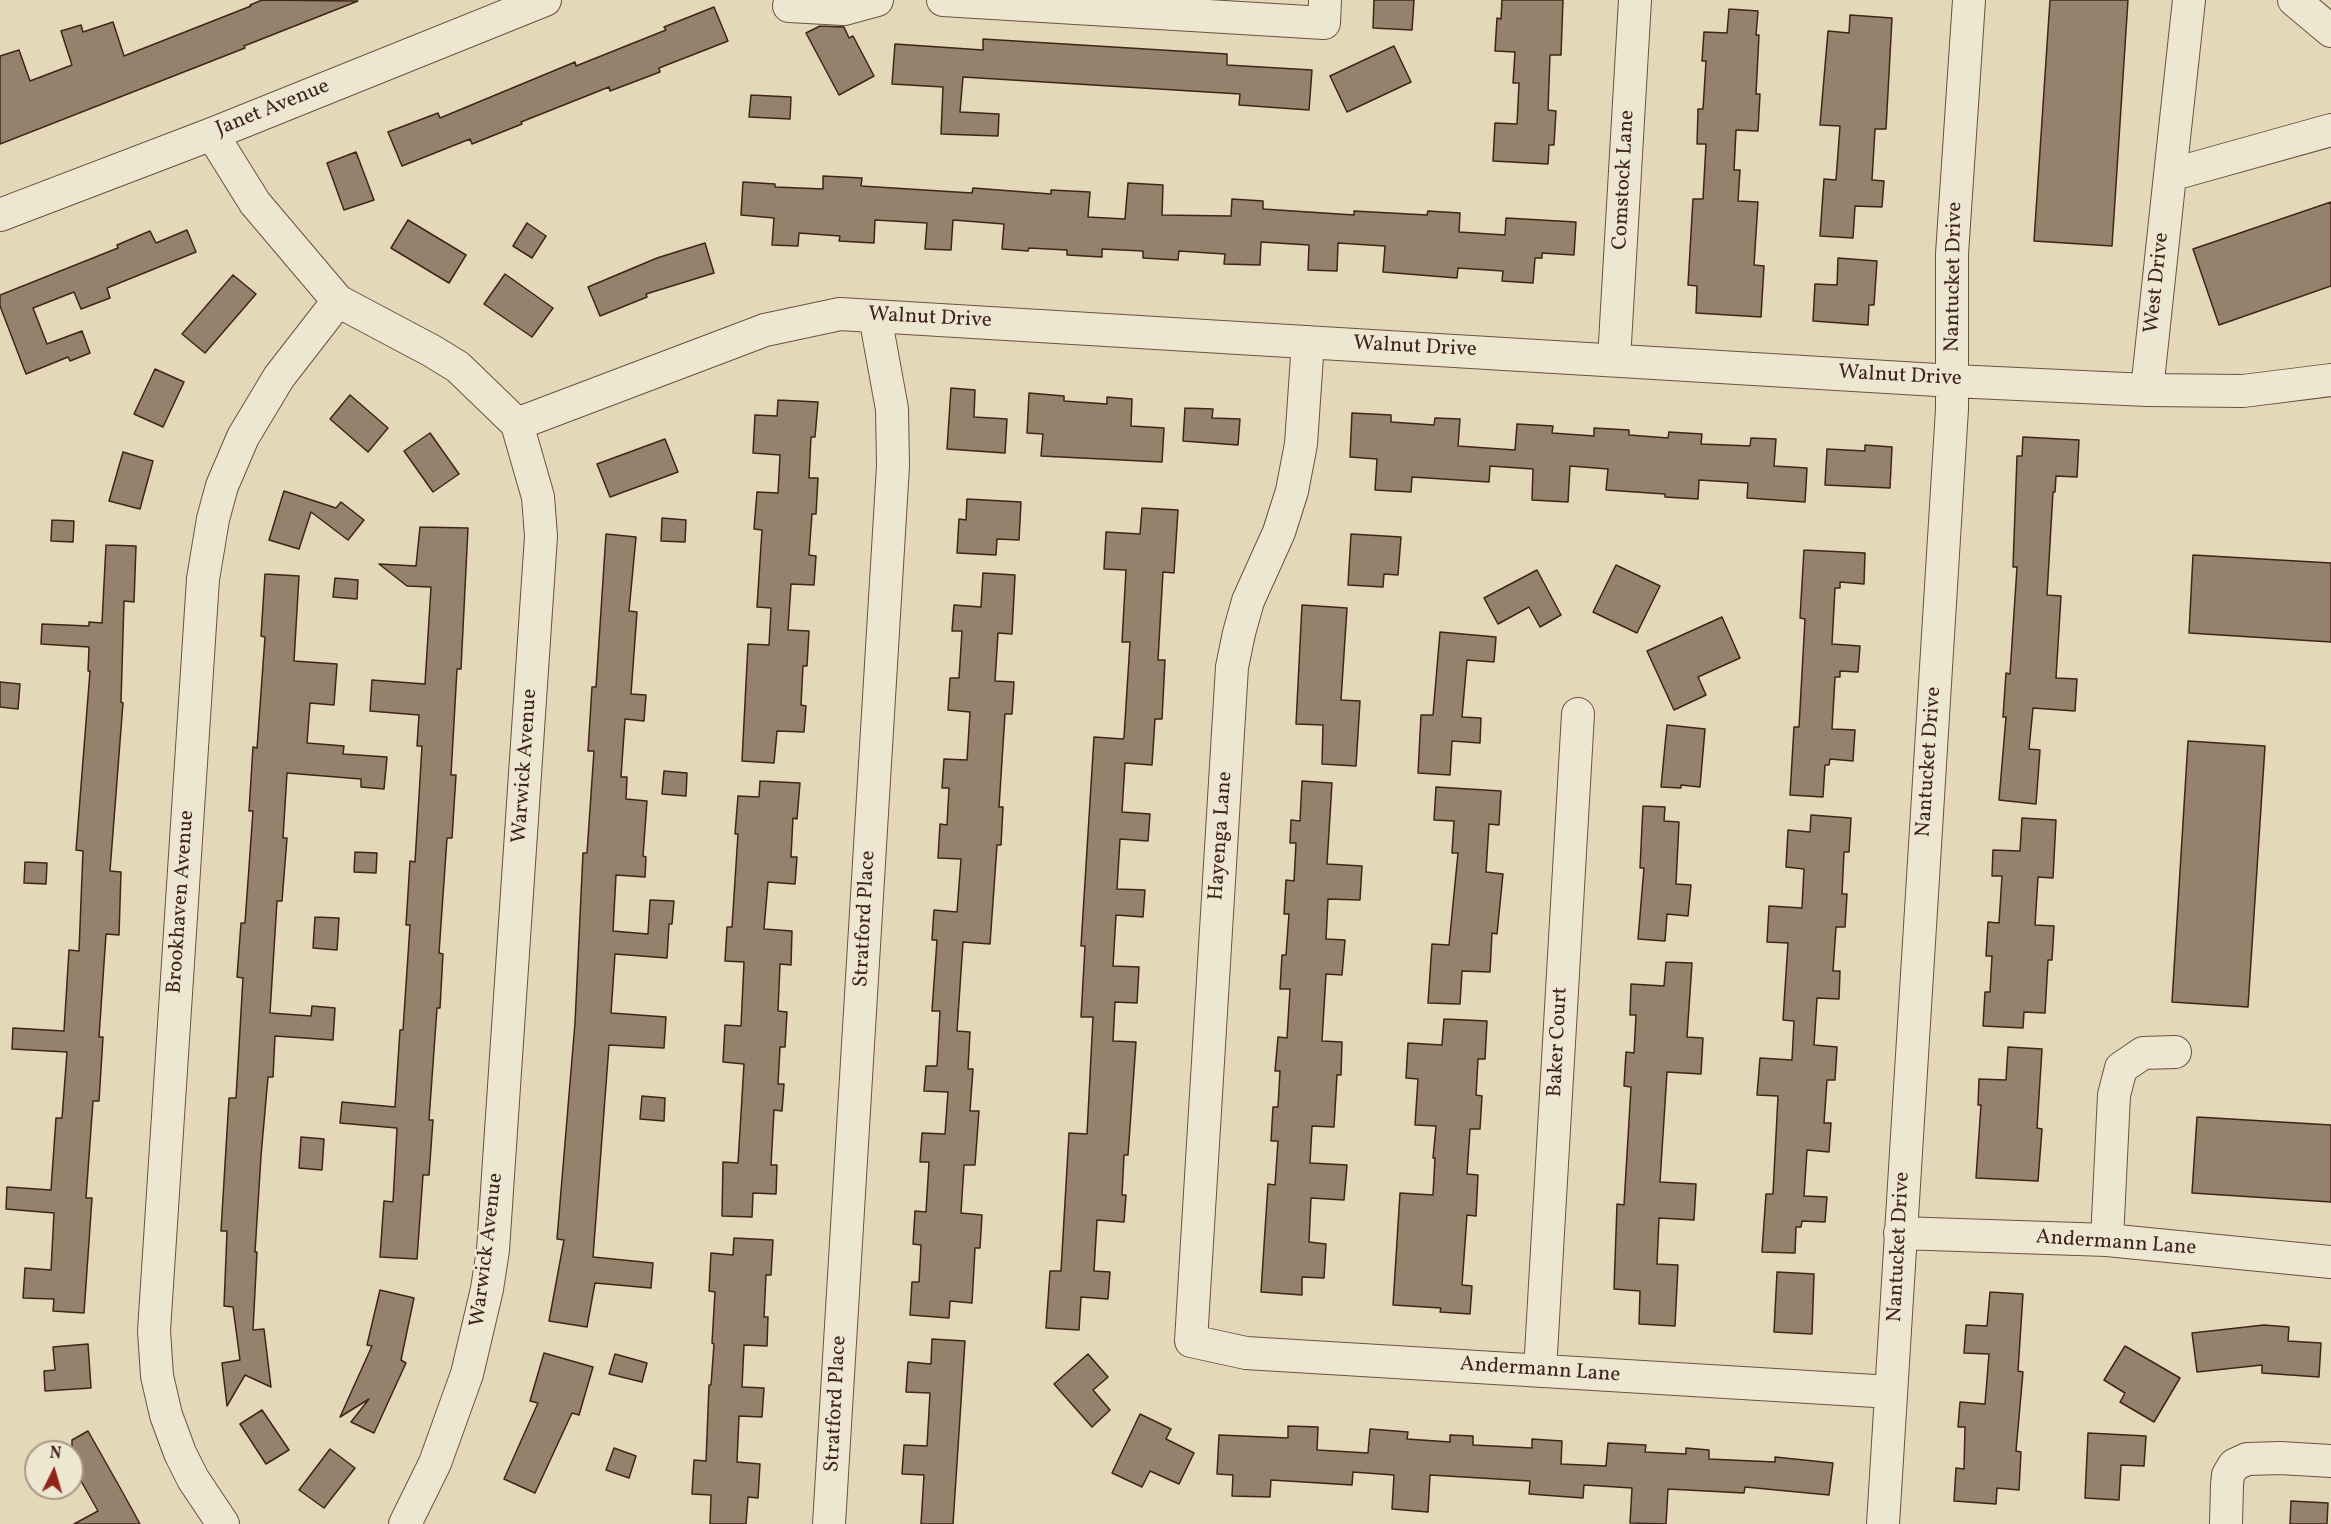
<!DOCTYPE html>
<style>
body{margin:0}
#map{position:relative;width:2331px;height:1524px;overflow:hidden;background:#e3d8b8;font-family:Vollkorn,serif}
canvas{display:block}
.north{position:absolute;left:24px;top:1440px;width:60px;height:60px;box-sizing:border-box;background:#ede6d1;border:2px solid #a89887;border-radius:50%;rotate:5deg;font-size:16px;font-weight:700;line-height:24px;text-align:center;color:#412419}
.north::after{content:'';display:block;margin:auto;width:21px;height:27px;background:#8f2418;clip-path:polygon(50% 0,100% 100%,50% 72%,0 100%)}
</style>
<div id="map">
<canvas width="2331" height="1524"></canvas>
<div class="north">N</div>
</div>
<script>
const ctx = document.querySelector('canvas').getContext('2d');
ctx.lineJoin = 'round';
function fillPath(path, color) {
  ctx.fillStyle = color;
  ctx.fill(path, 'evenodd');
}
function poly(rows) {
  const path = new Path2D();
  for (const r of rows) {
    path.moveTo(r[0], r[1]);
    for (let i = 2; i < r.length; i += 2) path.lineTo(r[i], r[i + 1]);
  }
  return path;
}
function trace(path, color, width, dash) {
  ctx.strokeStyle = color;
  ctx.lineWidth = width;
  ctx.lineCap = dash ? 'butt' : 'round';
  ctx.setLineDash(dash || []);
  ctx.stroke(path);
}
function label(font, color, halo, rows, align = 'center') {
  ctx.font = font + ' Vollkorn,serif';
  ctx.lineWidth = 5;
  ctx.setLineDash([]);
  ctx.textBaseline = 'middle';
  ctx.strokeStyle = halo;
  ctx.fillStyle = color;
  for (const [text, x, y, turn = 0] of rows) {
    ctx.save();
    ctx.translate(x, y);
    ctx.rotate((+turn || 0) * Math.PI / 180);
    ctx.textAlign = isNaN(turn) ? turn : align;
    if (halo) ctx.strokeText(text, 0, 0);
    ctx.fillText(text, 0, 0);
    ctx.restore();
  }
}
const building = poly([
 [262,0,358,1,244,46,245,48,0,144,0,56,19,50,30,81,72,65,61,31,81,25,83,32,113,22,124,56,251,6,250,5,262,0],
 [1374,0,1414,0,1412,30,1373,28,1374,0],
 [1502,0,1563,0,1561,55,1550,55,1548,110,1556,111,1554,145,1549,145,1548,164,1493,161,1495,123,1517,124,1519,83,1513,83,1515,52,1495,51,1497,18,1501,19,1502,0],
 [2050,0,2128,0,2112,246,2034,241,2050,0],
 [714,7,728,41,659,68,660,72,610,91,609,87,521,122,522,124,472,144,470,139,402,166,388,132,438,113,440,118,575,62,576,66,666,30,664,27,714,7],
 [1729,9,1758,11,1756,35,1759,35,1756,94,1760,94,1758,131,1736,130,1734,170,1740,170,1738,201,1758,202,1754,265,1764,266,1761,317,1696,313,1697,286,1688,285,1693,199,1703,199,1706,144,1697,144,1698,109,1703,109,1706,61,1702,61,1704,32,1727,33,1729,9],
 [1850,15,1892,18,1886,129,1875,129,1872,180,1884,181,1882,207,1855,206,1853,238,1820,236,1824,179,1836,180,1840,126,1820,125,1828,31,1849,33,1850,15],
 [820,26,844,27,849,38,853,36,874,76,839,95,806,33,820,26],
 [983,39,1227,54,1227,65,1312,70,1309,110,1239,105,1240,94,963,77,960,112,999,114,998,136,941,134,943,87,892,84,895,44,983,50,983,39],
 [1394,46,1411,82,1347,112,1330,76,1394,46],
 [751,95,791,97,790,119,749,117,751,95],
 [356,152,374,200,344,210,327,163,356,152],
 [823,176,862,178,861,186,972,193,973,188,1051,194,1051,190,1090,192,1088,217,1125,219,1128,183,1163,185,1162,215,1231,216,1232,199,1263,201,1263,209,1354,215,1354,211,1427,215,1428,211,1460,213,1459,232,1505,235,1506,218,1576,222,1574,255,1542,253,1542,258,1535,258,1533,283,1502,281,1503,271,1458,268,1457,278,1383,272,1385,246,1338,243,1337,271,1308,270,1309,245,1261,242,1260,265,1224,264,1225,254,1179,251,1178,260,1143,258,1143,251,1102,249,1102,257,1067,255,1067,250,1029,248,1028,251,1002,249,1004,224,953,220,951,250,925,249,927,223,875,220,874,243,839,241,840,236,799,233,798,246,772,245,774,218,741,215,743,182,775,184,775,187,823,189,823,176],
 [2331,202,2331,286,2219,325,2193,249,2331,202],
 [408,220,466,255,449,283,391,248,408,220],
 [527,223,546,236,532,258,513,246,527,223],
 [187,230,196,252,107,288,110,298,81,309,74,292,33,308,47,344,82,331,90,353,70,361,68,357,26,374,0,306,0,295,118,248,117,245,150,231,156,243,187,230],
 [705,243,714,273,646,294,647,297,600,316,588,287,657,258,705,243],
 [1838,258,1877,261,1874,305,1869,305,1868,325,1813,321,1815,284,1837,285,1838,258],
 [505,274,553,308,532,337,484,304,505,274],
 [233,275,256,294,205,353,182,334,233,275],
 [155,369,184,382,163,427,134,414,155,369],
 [951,388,975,390,974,417,1007,419,1005,453,947,449,951,388],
 [1029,393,1064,396,1064,401,1107,404,1107,397,1132,399,1131,426,1164,428,1162,462,1041,456,1043,434,1027,433,1029,393],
 [350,395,388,428,368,452,330,419,350,395],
 [778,400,818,402,815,437,811,437,809,478,818,478,816,514,812,514,809,555,816,556,814,585,791,584,788,630,809,631,807,666,803,666,801,705,806,706,804,732,777,731,774,763,742,761,748,644,769,645,771,608,757,607,762,530,754,529,757,492,778,493,780,455,753,453,755,415,777,416,778,400],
 [1185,408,1213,409,1212,418,1240,419,1238,445,1183,441,1185,408],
 [1352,413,1391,415,1391,422,1434,425,1435,418,1460,419,1458,446,1515,450,1517,424,1553,426,1552,433,1594,436,1594,428,1629,430,1629,435,1668,438,1669,432,1702,434,1701,444,1750,446,1751,438,1776,439,1774,466,1807,468,1805,502,1747,498,1748,483,1699,480,1698,499,1665,497,1665,494,1606,490,1608,469,1570,466,1568,502,1532,500,1533,469,1490,466,1489,482,1412,477,1411,492,1375,490,1377,459,1350,457,1352,413],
 [430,433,459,474,433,492,404,451,430,433],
 [2023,437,2079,440,2077,477,2056,476,2055,492,2053,492,2047,595,2061,596,2056,678,2077,679,2075,711,2033,708,2029,749,2040,750,2036,804,1999,800,2006,717,2003,717,2006,673,2010,674,2017,567,2013,567,2017,456,2022,456,2023,437],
 [665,439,678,472,610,497,597,464,665,439],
 [1865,445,1892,447,1890,488,1825,485,1827,449,1865,451,1865,445],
 [123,452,153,461,140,509,109,501,123,452],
 [284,491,336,508,341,502,364,520,348,540,311,512,299,549,269,540,284,491],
 [967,499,1021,502,1019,540,997,539,996,555,957,553,959,519,966,520,967,499],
 [1142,508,1178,510,1174,573,1163,572,1158,660,1165,660,1162,719,1155,719,1152,765,1125,763,1122,812,1150,814,1148,841,1120,839,1117,889,1145,890,1143,917,1116,915,1113,966,1139,967,1137,1003,1115,1002,1113,1041,1136,1042,1128,1155,1124,1155,1122,1195,1126,1195,1124,1222,1097,1220,1094,1271,1110,1272,1108,1299,1081,1297,1079,1330,1046,1328,1050,1271,1061,1271,1069,1133,1087,1134,1093,1017,1081,1017,1085,946,1081,946,1094,737,1123,739,1124,737,1130,642,1122,642,1126,570,1104,569,1106,532,1140,534,1142,508],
 [662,518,686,520,685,542,661,541,662,518],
 [52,520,74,521,73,542,51,541,52,520],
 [420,527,468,528,461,669,457,669,451,775,456,775,452,838,447,838,439,953,443,954,440,1008,437,1008,429,1120,433,1120,429,1175,423,1175,417,1259,380,1257,384,1201,393,1202,397,1128,340,1123,342,1102,395,1107,400,1030,403,1030,410,925,406,925,410,861,415,862,422,746,417,746,419,715,370,711,372,680,425,684,431,587,407,586,379,564,416,566,420,527],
 [606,534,636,537,629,611,637,612,631,694,646,695,644,721,625,719,621,777,627,777,626,799,647,801,643,856,646,857,645,877,616,875,613,931,648,934,650,900,674,901,672,924,669,924,667,958,615,954,611,1013,666,1017,664,1048,609,1045,593,1257,653,1263,651,1288,595,1283,587,1327,549,1321,564,1240,557,1239,575,1023,583,853,587,853,594,751,588,751,592,687,596,687,606,534],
 [1351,534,1401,537,1398,575,1384,574,1383,587,1348,585,1351,534],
 [106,545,136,546,134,602,124,601,121,702,123,703,110,871,121,872,119,935,106,934,99,1037,103,1037,99,1101,93,1101,86,1198,92,1198,84,1313,53,1311,54,1299,23,1298,25,1268,51,1270,54,1213,6,1209,7,1187,51,1190,56,1118,62,1118,67,1052,12,1049,13,1028,64,1031,69,950,79,951,83,851,76,850,90,671,88,671,89,647,41,644,42,624,89,626,89,622,102,623,106,545],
 [1804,550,1865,553,1864,584,1840,582,1840,588,1835,588,1832,644,1860,646,1858,672,1840,671,1840,677,1835,677,1832,729,1855,730,1853,761,1830,759,1829,765,1825,765,1823,797,1790,795,1794,727,1799,727,1805,619,1800,618,1804,550],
 [2193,555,2331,563,2331,642,2189,633,2193,555],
 [1616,565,1660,586,1637,633,1593,612,1616,565],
 [1537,570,1561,615,1540,627,1529,607,1498,624,1484,598,1537,570],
 [983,573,1015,575,1012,634,998,633,995,681,1014,682,1012,714,1005,714,999,807,1003,807,1001,845,997,845,990,944,963,942,957,1031,970,1032,968,1069,973,1069,970,1111,979,1111,975,1165,964,1165,961,1213,982,1215,980,1248,975,1248,972,1303,950,1301,949,1318,910,1315,912,1282,919,1282,921,1245,913,1244,915,1211,926,1212,929,1162,920,1162,922,1133,945,1134,948,1092,924,1091,926,1066,937,1066,940,1011,932,1011,937,940,932,940,934,910,957,912,961,859,938,858,940,824,947,825,949,788,942,788,944,759,967,760,970,712,948,710,950,678,959,678,962,631,952,631,954,605,981,607,983,573],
 [265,574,299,576,294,661,337,664,334,705,310,703,307,743,344,746,343,754,387,757,384,789,361,787,361,779,287,773,283,838,287,838,282,901,277,901,270,1013,311,1016,312,1006,335,1008,333,1040,275,1036,273,1077,268,1077,261,1156,255,1252,257,1252,253,1330,264,1329,271,1387,245,1375,227,1406,222,1363,240,1360,233,1307,224,1306,227,1231,221,1231,229,1098,236,1098,243,978,237,977,241,923,245,923,253,811,249,811,253,747,257,748,265,637,261,636,265,574],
 [335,578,358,580,357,599,333,597,335,578],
 [1302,605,1347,608,1341,700,1360,701,1356,766,1322,764,1323,725,1296,724,1302,605],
 [1722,617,1740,658,1698,677,1706,695,1674,710,1647,651,1722,617],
 [1440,632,1496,637,1494,662,1467,660,1462,717,1481,718,1480,743,1452,741,1450,775,1418,773,1421,715,1433,715,1440,632],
 [0,682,20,684,18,709,0,707,0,682],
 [1667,725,1705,729,1700,787,1681,785,1681,788,1661,787,1667,725],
 [2188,741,2265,746,2248,1007,2172,1002,2188,741],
 [664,771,687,773,686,796,662,794,664,771],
 [760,781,800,783,797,819,793,818,791,857,797,857,795,884,768,882,764,929,792,931,791,965,780,964,778,1011,787,1012,785,1047,780,1047,778,1084,784,1084,782,1111,774,1110,771,1165,777,1165,776,1194,753,1193,752,1217,722,1216,723,1162,738,1163,744,1064,723,1062,725,1025,741,1026,744,962,725,961,727,927,732,927,738,834,735,834,738,796,759,797,760,781],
 [1302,781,1332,783,1327,864,1362,866,1360,900,1328,899,1326,939,1345,940,1342,975,1326,974,1322,1041,1342,1042,1341,1075,1337,1075,1334,1127,1312,1126,1310,1163,1347,1165,1344,1200,1311,1198,1309,1242,1326,1244,1324,1278,1302,1277,1302,1295,1261,1292,1268,1184,1275,1185,1278,1141,1271,1141,1273,1107,1278,1107,1280,1071,1275,1071,1278,1037,1287,1038,1290,989,1280,989,1282,955,1286,955,1289,914,1284,914,1286,880,1294,881,1296,843,1290,843,1291,820,1300,821,1302,781],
 [1436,787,1501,791,1499,825,1489,824,1486,872,1503,874,1497,934,1492,933,1490,972,1462,971,1460,1004,1428,1003,1432,944,1449,945,1458,853,1452,853,1454,821,1434,820,1436,787],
 [1643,806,1665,807,1664,821,1679,822,1676,884,1691,885,1688,916,1667,914,1665,941,1638,939,1644,868,1640,868,1643,806],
 [1811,815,1851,818,1849,852,1844,852,1842,894,1847,894,1845,927,1836,927,1833,971,1840,971,1839,999,1817,998,1814,1045,1837,1047,1835,1080,1827,1080,1824,1123,1831,1123,1829,1152,1807,1150,1804,1196,1827,1197,1825,1222,1802,1221,1801,1227,1796,1227,1795,1253,1762,1252,1766,1194,1773,1194,1778,1096,1757,1095,1760,1058,1792,1060,1794,1021,1783,1020,1788,943,1767,942,1769,906,1802,908,1804,869,1786,867,1788,830,1810,832,1811,815],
 [2022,818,2056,820,2053,878,2038,877,2035,925,2054,926,2052,960,2048,960,2045,1013,2024,1012,2023,1028,1983,1026,1985,992,1990,992,1992,956,1986,956,1988,922,1999,923,2002,876,1992,876,1993,850,2020,851,2022,818],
 [355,852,377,853,376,873,354,872,355,852],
 [25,862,47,863,46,884,24,883,25,862],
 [315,917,339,918,337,950,313,948,315,917],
 [1666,962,1692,963,1687,1037,1703,1038,1701,1074,1667,1072,1660,1182,1696,1184,1694,1220,1659,1218,1657,1264,1678,1265,1675,1326,1639,1324,1640,1291,1614,1289,1617,1204,1624,1205,1631,1087,1624,1086,1626,1052,1634,1053,1636,1015,1630,1015,1631,984,1664,986,1666,962],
 [1444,1019,1487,1021,1485,1059,1478,1059,1476,1095,1482,1096,1480,1129,1470,1129,1467,1174,1478,1175,1476,1216,1467,1215,1462,1285,1472,1286,1470,1314,1440,1312,1441,1308,1393,1305,1400,1193,1433,1195,1435,1158,1433,1158,1436,1126,1415,1125,1418,1079,1406,1078,1408,1043,1442,1045,1444,1019],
 [2008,1047,2042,1049,2037,1128,2042,1129,2038,1181,1976,1178,1981,1105,1978,1105,1979,1079,2006,1080,2008,1047],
 [642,1096,665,1098,664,1121,640,1119,642,1096],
 [2197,1117,2331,1125,2331,1202,2192,1193,2197,1117],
 [301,1137,324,1139,322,1170,299,1168,301,1137],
 [734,1238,773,1240,771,1275,766,1275,764,1317,768,1317,767,1346,744,1345,742,1387,764,1388,762,1417,739,1416,737,1462,760,1464,758,1498,748,1497,746,1524,710,1524,711,1495,692,1494,694,1460,706,1461,709,1385,711,1385,714,1344,712,1343,715,1292,709,1291,711,1253,733,1255,734,1238],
 [1777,1272,1814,1274,1812,1334,1774,1332,1777,1272],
 [380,1290,414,1298,401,1360,406,1363,374,1433,351,1422,369,1399,340,1417,372,1346,367,1345,380,1290],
 [1990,1292,2023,1294,2018,1371,2023,1372,2016,1451,2021,1452,2019,1490,1997,1488,1996,1504,1954,1501,1956,1468,1964,1469,1965,1427,1958,1427,1960,1402,1985,1404,1989,1354,1964,1353,1966,1325,1987,1326,1990,1292],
 [2264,1325,2289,1327,2288,1341,2321,1343,2319,1377,2262,1373,2262,1365,2197,1372,2192,1333,2264,1325],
 [932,1339,965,1341,953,1524,921,1524,924,1475,902,1474,904,1445,927,1446,930,1393,906,1392,908,1362,931,1364,932,1339],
 [88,1344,91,1388,45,1391,44,1371,55,1370,53,1347,88,1344],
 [2125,1346,2180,1378,2154,1422,2120,1402,2125,1393,2104,1380,2125,1346],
 [544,1353,593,1367,579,1415,572,1413,535,1493,504,1479,538,1403,530,1401,544,1353],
 [615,1354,647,1363,642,1382,609,1374,615,1354],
 [1088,1354,1108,1377,1093,1390,1110,1410,1092,1427,1054,1384,1088,1354],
 [262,1410,289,1450,266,1464,240,1424,262,1410],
 [1140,1414,1171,1429,1166,1439,1194,1453,1179,1484,1150,1471,1142,1487,1112,1473,1140,1414],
 [1288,1426,1318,1427,1317,1450,1368,1453,1370,1429,1408,1432,1407,1439,1450,1442,1450,1435,1473,1436,1473,1445,1532,1448,1532,1439,1562,1441,1561,1464,1606,1466,1608,1443,1646,1445,1645,1452,1686,1454,1686,1448,1709,1450,1709,1459,1775,1462,1775,1457,1833,1463,1829,1495,1745,1487,1744,1493,1668,1489,1666,1524,1630,1523,1632,1488,1584,1485,1583,1498,1529,1494,1530,1481,1430,1475,1428,1512,1392,1509,1394,1475,1353,1472,1352,1485,1271,1480,1270,1497,1232,1496,1233,1475,1217,1474,1219,1435,1288,1438,1288,1426],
 [88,1431,123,1493,140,1524,74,1524,98,1511,72,1465,72,1440,88,1431],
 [2088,1433,2146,1436,2144,1466,2121,1465,2119,1500,2085,1498,2088,1433],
 [614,1448,636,1456,629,1478,606,1470,614,1448],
 [330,1449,355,1468,324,1508,299,1490,330,1449],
 [2291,1501,2328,1503,2327,1524,2290,1524,2291,1501]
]);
fillPath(building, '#95826c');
trace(building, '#412419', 1.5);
const minor = poly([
 [943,0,1324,23,1325,0],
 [2189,0,2170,175,2331,130],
 [2294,0,2331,31],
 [789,6,844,9,877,0],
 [212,134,255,203,338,301,432,351,458,367,517,424,538,497,541,536,493,1250,487,1289,467,1374,435,1463,405,1524],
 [0,215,212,134,545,0],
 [1308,342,1301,444,1292,491,1279,532,1248,601,1239,633,1232,667,1191,1341,1246,1353,1891,1392],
 [1614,360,1635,0],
 [2147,390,2170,175],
 [517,424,765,330,840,314,1953,381,2147,390,2243,391,2331,380],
 [1900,1233,2107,1240,2331,1262],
 [2107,1240,2114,1095,2121,1068,2143,1053,2175,1052],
 [1540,1371,1578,714],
 [223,1524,193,1479,180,1453,166,1415,157,1376,154,1331,203,579,213,519,222,486,243,437,279,377,338,301],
 [829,1524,893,466,892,409,875,316],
 [1883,1524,1952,409,1952,254,1969,0],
 [2226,1524,2227,1485,2228,1475,2234,1465,2247,1459,2280,1458,2331,1461]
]);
trace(minor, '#6a5141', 34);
trace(minor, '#ede6d1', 32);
label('21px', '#412419', '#ede6d1', [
 ["Janet Avenue",273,109,-22],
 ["Comstock Lane",1625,180,-87],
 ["Nantucket Drive",1955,277,-89],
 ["West Drive",2158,283,-84],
 ["Walnut Drive",930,319,3],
 ["Walnut Drive",1415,348,3],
 ["Walnut Drive",1900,377,3],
 ["Nantucket Drive",1930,762,-86],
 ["Warwick Avenue",526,766,-86],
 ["Hayenga Lane",1222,836,-86],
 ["Brookhaven Avenue",182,902,-86],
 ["Stratford Place",866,919,-87],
 ["Baker Court",1559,1042,-87],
 ["Andermann Lane",2116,1244,4],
 ["Nantucket Drive",1900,1247,-87],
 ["Warwick Avenue",488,1250,-83],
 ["Andermann Lane",1540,1371,4],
 ["Stratford Place",837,1404,-87]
]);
</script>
